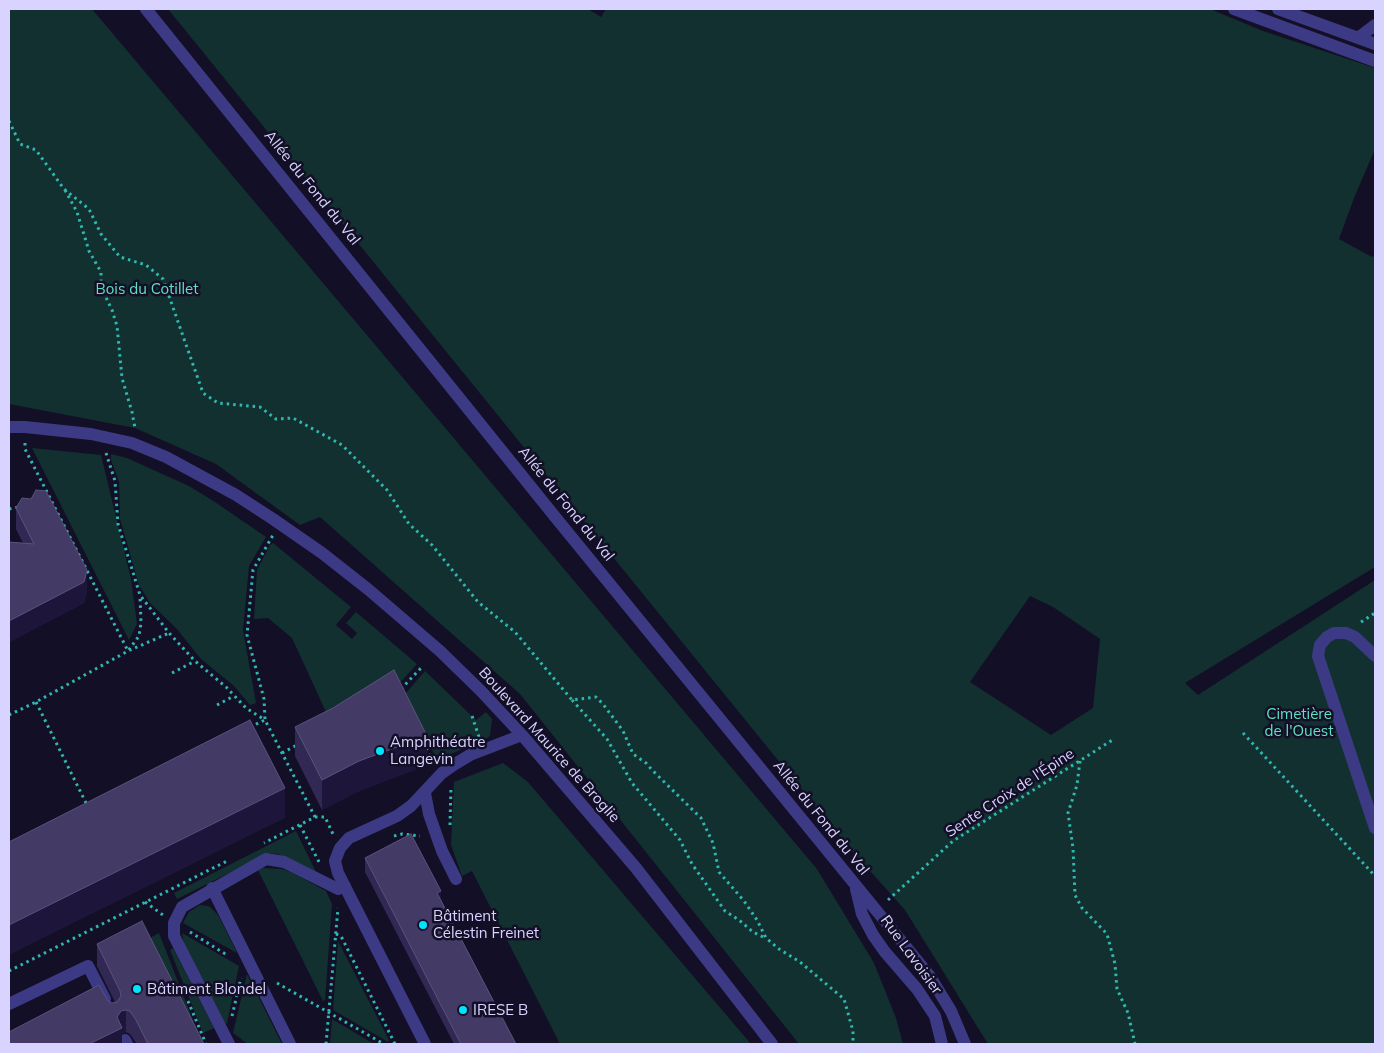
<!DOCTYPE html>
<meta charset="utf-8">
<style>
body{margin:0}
#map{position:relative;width:1384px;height:1053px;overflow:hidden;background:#130f26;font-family:Mulish,sans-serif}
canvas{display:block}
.frame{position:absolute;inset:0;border:10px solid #d9d4ff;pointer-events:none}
</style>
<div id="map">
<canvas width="1384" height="1053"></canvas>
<div class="frame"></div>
</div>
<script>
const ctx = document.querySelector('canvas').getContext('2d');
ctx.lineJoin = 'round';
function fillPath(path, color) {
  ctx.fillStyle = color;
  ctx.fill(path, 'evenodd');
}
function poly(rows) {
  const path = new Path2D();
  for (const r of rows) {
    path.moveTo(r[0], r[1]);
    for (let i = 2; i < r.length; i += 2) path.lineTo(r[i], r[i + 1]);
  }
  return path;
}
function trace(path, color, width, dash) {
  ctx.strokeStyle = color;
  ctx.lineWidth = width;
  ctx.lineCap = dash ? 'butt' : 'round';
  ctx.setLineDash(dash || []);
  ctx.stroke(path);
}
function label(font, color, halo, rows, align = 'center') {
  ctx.font = font + ' Mulish,sans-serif';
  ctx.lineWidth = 5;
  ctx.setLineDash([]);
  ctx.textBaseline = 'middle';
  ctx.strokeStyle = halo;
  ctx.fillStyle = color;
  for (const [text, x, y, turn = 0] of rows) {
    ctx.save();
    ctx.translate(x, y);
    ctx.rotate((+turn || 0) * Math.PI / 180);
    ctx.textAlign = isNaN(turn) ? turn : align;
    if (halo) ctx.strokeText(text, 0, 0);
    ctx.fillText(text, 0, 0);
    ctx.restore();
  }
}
fillPath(poly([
 [9,9,92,9,817,869,874,963,896,1018,903,1044,799,1044,520,694,320,517,300,525,216,464,135,428,9,404],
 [168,9,588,9,601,17,606,9,1210,9,1263,31,1375,68,1375,149,1354,198,1339,239,1372,257,1375,255,1375,567,1185,683,1198,695,1375,580,1375,1044,988,1044,905,910,846,844],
 [1030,596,1053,607,1100,639,1093,708,1051,735,970,682],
 [32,448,101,455,131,579,137,624,129,640],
 [111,454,127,458,189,486,215,502,266,537,249,566,243,630,256,703,250,705,234,686,201,659,176,628,150,603,139,585,120,519,119,482,111,460],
 [273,543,351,607,336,625,352,639,357,633,346,623,356,612,417,664,397,686,332,725,292,638,268,618,254,619,257,570,270,545],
 [425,671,476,720,486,712,492,719,490,736,486,739,437,760,405,694],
 [503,763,528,782,751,1044,560,1044,472,871,462,876,451,845,454,782],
 [296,831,317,874,278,854,269,853,177,899,174,893],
 [263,868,283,869,293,873,326,891,332,904,325,1000,323,1001,258,870],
 [200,905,209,906,218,915,237,953,183,923,189,912],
 [159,933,198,1033,150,938],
 [182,933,239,966,227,1023,224,1024,184,944],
 [338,941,389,1040,388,1042,333,1010],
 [173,948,214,1028,203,1033,170,950],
 [247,974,282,1044,248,1044,233,1033],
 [332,1019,374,1044,330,1044]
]), '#12302f');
trace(poly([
 [9,121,20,144,36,150,64,189,89,209,101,234,120,257,146,265,163,279,203,393,218,403,260,407,276,419,293,418,342,445,387,490,409,524,432,545,478,602,515,632,572,700,596,697,603,704,623,731,633,754,646,763,652,770,701,818,713,843,719,872,744,901,757,920,766,938,779,949,800,962,844,999,853,1031,853,1044],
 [65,190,77,212,89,251,101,272,101,287,112,310,117,326,122,378,132,412,135,428],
 [25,443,25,449,128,651,169,633],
 [106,453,115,481,118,524,140,595,169,633,195,661,226,687,246,708,265,720],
 [9,509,20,507],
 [1361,622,1375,613],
 [172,673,195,661],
 [401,689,421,668],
 [572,700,607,739,632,783,680,840,692,864,725,911,739,920,753,932,765,938],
 [36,702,87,805],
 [217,705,234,696],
 [9,715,36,702,128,651,139,636,141,623,140,596],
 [472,716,479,737],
 [265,719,264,699,247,635,253,570,273,535],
 [250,727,265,720,315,817,264,843],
 [1243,733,1375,876],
 [426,748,433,763],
 [282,753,297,745],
 [1080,761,1077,785,1068,813,1073,848,1075,895,1082,908,1107,934,1115,964,1117,989,1128,1013,1135,1044],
 [315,817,325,817,333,834],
 [300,825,319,862],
 [450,825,451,786],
 [394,836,402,834,420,836],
 [888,900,953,841,1114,739],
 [145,902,163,915],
 [190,932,227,955],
 [336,934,341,936,395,1044],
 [9,971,229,860],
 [277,983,384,1044],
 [188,1001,206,1044],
 [232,1016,241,978],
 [326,1044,338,908]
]), '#2fb8b0', 3, [2.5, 4]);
trace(poly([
 [146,9,556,518,929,975,951,1011,965,1044],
 [1234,9,1375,61],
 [1278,9,1375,44],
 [1358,38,1375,25],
 [9,427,25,427,91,434,132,443,166,457,236,495,273,519,322,553,369,590,440,651,481,691,522,735,636,868,772,1044],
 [1375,656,1355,637,1346,633,1334,633,1327,637,1320,645,1318,656,1375,828],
 [425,793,429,814,442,851,456,879],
 [212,888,290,1044],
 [856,889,862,914,873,935,885,952,917,989,935,1016,942,1044],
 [9,1004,88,966,105,999],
 [125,1040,127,1044],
 [229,1044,174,936,174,923,182,907,266,859,284,862,338,889,345,886],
 [425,1044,338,873,335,861,340,848,349,838,397,816,411,806,442,773,455,764,470,755,522,735]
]), '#3d3a85', 12);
fillPath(poly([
 [16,508,87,591,84,603,9,642,9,542,23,543,16,529],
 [295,727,427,765,359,791,322,810,295,756],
 [365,858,441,900,516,1044,454,1044,365,872],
 [97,944,204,1044,137,1044,130,1034,126,1032,122,1033,122,1044,108,1001,112,1003,115,1002,97,966]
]), '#312854');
fillPath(poly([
 [87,570,87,591,84,603,9,642,9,621],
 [427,736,427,765,359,791,322,810,322,780,359,761],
 [285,788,285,818,9,955,9,925],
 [441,891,441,904,437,893],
 [126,1010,126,1032,122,1033,122,1044,89,1044,117,1017,121,1011]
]), '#1d163a');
const building = poly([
 [36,490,46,491,87,570,84,582,9,621,9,542,34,544,16,508,22,498,31,499,36,490],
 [394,670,427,736,359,761,322,780,295,727,333,708,394,670],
 [250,720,285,788,9,925,9,842,250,720],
 [411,834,441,891,437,893,516,1044,461,1044,365,858,411,834],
 [142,921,204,1044,148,1044,136,1020,130,1011,126,1010,121,1011,117,1017,122,1028,89,1044,9,1044,9,1032,99,985,108,1001,112,1003,117,1002,121,996,120,991,97,944,142,921]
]);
fillPath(building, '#433a66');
trace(building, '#5a527e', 1);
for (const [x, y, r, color] of [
 [380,751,5,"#00e5ff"],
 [423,925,5,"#00e5ff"],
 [137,989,5,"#00e5ff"],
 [463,1010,5,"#00e5ff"]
]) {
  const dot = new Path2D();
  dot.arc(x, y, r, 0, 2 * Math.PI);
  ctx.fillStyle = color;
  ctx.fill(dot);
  trace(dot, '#130f26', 2);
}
label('15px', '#d9d4ff', '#130f26', [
 ["Allée du Fond du Val",312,188,51],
 ["Allée du Fond du Val",566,504,51],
 ["Boulevard Maurice de Broglie",549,745,48],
 ["Sente Croix de l'Épine",1010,793,-33],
 ["Allée du Fond du Val",821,818,51],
 ["Rue Lavoisier",911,955,54]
]);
label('15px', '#5fe0c0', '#130f26', [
 ["Bois du Cotillet",147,289],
 ["Cimetière",1299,714],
 ["de l'Ouest",1299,731]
]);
label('15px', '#d9d4ff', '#130f26', [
 ["Amphithéatre",390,742],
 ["Langevin",390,759],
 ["Bâtiment",433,916],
 ["Célestin Freinet",433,933],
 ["Bâtiment Blondel",147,989],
 ["IRESE B",473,1010]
], 'left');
</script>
